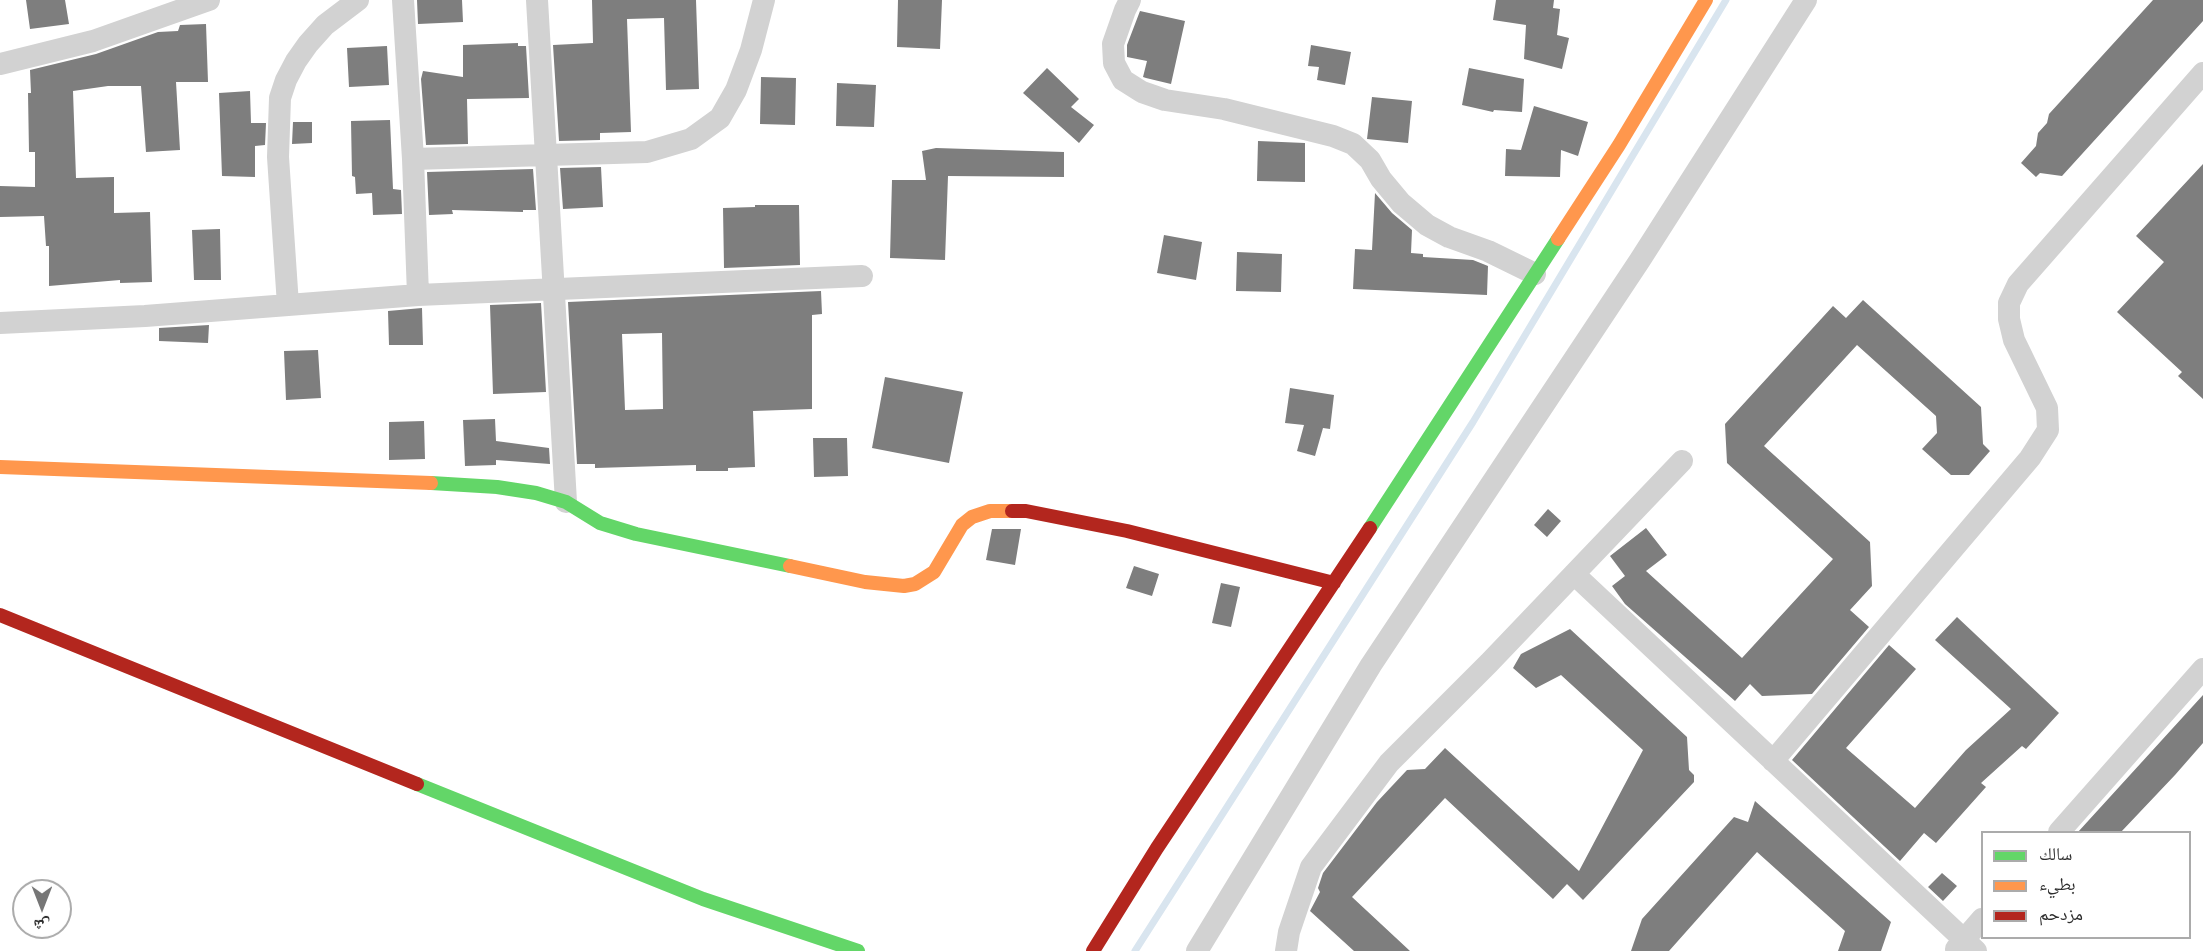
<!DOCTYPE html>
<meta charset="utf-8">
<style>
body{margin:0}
#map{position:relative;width:2203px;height:951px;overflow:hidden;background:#fff;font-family:"Fira Sans","Noto Naskh Arabic",sans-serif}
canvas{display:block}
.legend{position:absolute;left:1981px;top:831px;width:210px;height:108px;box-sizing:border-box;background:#fff;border:2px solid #ababab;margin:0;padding:8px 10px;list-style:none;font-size:18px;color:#2d2d2d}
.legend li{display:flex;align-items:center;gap:12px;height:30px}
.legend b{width:30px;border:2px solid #ababab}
.north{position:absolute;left:12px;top:879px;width:60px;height:60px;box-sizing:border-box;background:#fff;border:2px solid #ababab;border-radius:50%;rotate:180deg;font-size:16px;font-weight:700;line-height:24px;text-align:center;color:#2d2d2d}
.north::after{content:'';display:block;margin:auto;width:21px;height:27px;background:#767676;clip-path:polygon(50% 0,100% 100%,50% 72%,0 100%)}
</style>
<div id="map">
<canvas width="2203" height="951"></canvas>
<ul class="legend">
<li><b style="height:8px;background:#63d668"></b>سالك</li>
<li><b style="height:8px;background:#ff974d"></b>بطيء</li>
<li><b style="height:8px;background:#b3261e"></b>مزدحم</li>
</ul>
<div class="north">ش</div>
</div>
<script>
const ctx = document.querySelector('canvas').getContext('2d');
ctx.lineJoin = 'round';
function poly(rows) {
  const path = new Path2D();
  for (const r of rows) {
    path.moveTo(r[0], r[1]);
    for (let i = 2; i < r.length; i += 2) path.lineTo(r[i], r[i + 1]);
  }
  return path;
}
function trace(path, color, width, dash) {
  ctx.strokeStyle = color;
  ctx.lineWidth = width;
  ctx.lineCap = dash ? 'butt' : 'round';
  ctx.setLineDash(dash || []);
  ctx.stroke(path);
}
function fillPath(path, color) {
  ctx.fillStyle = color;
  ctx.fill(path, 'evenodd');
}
trace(poly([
 [1135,951,1473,422,1726,0]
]), '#d9e5ef', 7);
fillPath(poly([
 [26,0,65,0,69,24,30,29],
 [417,0,462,0,463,22,418,24],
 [592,0,696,0,699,89,666,90,664,18,627,19,631,132,600,133,600,140,559,141,553,45,593,43],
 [898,0,942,0,940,49,897,47],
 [1496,0,1554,0,1553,8,1560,9,1557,35,1569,38,1562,69,1524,59,1526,25,1493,20],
 [2153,0,2203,0,2203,21,2062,176,2040,173,2036,177,2021,163,2036,146,2038,133,2047,123,2049,114],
 [1140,11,1185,21,1171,84,1146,78,1143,77,1147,61,1127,57,1127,45],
 [206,24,208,82,176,82,180,150,146,152,141,86,108,86,73,91,76,178,114,177,114,213,150,212,152,282,120,283,120,280,49,286,49,246,46,246,44,216,0,217,0,186,35,187,35,152,29,152,28,93,31,93,30,70,96,54,158,32,178,31,180,25],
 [518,43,518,46,526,46,529,98,467,99,468,144,426,145,421,79,423,71,463,77,463,45],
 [1311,45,1351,52,1345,85,1317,80,1319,67,1308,66],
 [387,46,389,85,349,87,347,48],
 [1047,68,1079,99,1071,107,1094,125,1079,143,1023,93],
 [1469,68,1524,79,1522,112,1494,110,1493,112,1462,105],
 [761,77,796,78,795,125,760,124],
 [837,83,876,85,874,127,836,126],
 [250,91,251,123,266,123,265,145,255,146,255,177,222,176,219,93],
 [1372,97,1412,101,1408,143,1367,139],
 [1534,106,1588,122,1578,156,1561,150,1560,177,1505,176,1506,149,1521,150],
 [390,120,393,189,401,190,402,214,373,215,372,193,356,194,355,177,352,176,351,121],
 [293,122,312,122,312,143,292,144],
 [1258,141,1305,143,1305,182,1257,181],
 [936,148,1064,152,1064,177,948,176,945,260,890,258,892,180,926,180,922,151],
 [2203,164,2203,399,2178,376,2182,372,2117,312,2164,262,2136,236],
 [601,167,603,207,563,209,560,168],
 [533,169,536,210,523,210,523,212,452,210,453,214,429,215,427,172],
 [1375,193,1392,213,1412,230,1411,253,1423,254,1423,257,1473,260,1488,266,1487,295,1353,289,1355,249,1372,250],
 [755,205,799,205,800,265,724,268,723,208,755,207],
 [220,229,221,280,194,280,192,230],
 [1164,235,1202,242,1196,280,1157,273],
 [1237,252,1282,254,1281,292,1236,291],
 [821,291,822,314,812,315,812,409,753,411,755,467,728,468,728,471,696,471,696,465,595,468,595,464,577,464,568,302],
 [662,333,663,409,625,410,622,334],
 [1863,300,1981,407,1983,444,1990,451,1969,475,1951,475,1922,449,1937,433,1936,416,1857,345,1764,446,1870,542,1872,586,1850,610,1869,627,1812,694,1762,696,1750,684,1735,701,1625,604,1612,586,1625,576,1610,556,1646,528,1667,555,1646,571,1742,658,1833,559,1727,463,1725,424,1833,306,1846,318],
 [541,303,546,392,493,394,490,305],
 [422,308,423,345,389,345,388,311],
 [209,325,208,343,159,341,159,328],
 [318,350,321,398,286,400,284,351],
 [885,377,963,392,949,463,872,448],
 [1290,388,1334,395,1330,429,1323,428,1315,456,1297,451,1304,425,1285,423],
 [495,419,496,441,549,448,550,464,496,460,496,465,465,466,463,420],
 [424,421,425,459,389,460,389,422],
 [813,438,847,438,848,476,814,477],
 [1548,509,1561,521,1547,537,1534,525],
 [992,529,1021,529,1015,565,986,560],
 [1134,566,1159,574,1152,596,1126,588],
 [1221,583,1240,587,1231,627,1212,623],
 [1957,617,2059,713,2026,749,2022,746,1981,783,1986,787,1936,843,1924,833,1900,861,1792,760,1889,645,1916,669,1846,748,1915,808,1966,750,2011,709,1935,640],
 [1570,629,1687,737,1689,770,1694,775,1694,782,1583,900,1567,884,1553,899,1445,798,1352,897,1410,951,1354,951,1310,911,1320,892,1318,888,1323,873,1377,802,1407,770,1425,769,1445,748,1579,871,1643,750,1561,675,1536,688,1513,668,1521,654],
 [2203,695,2203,743,2175,775,2121,832,2078,832],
 [1755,801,1891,922,1881,951,1838,951,1845,931,1757,852,1669,951,1631,951,1642,919,1734,817,1748,822],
 [1942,873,1957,886,1943,901,1928,887]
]), '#7e7e7e');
trace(poly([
 [403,0,413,159,418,295],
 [537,0,566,502],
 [1130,0,1125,10,1113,44,1114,63,1123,80,1142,92,1165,100,1224,109,1333,136,1353,144,1370,160,1381,179,1401,203,1427,225,1449,237,1488,251,1535,274],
 [0,64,93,41,209,0],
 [413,159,647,152,691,139,720,118,736,90,751,50,764,0],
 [288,305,278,157,280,98,286,80,296,61,308,44,325,25,358,0],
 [0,323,145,316,418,295,862,276],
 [1574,574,1976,951],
 [1773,761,2030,458,2048,430,2047,408,2014,340,2009,319,2009,303,2018,284,2203,73],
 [2059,832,2203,669],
 [1956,949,1982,919],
 [1197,951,1371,665,1640,260,1806,0],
 [1286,951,1289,932,1311,867,1389,763,1489,663,1682,461]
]), '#d2d2d2', 22);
trace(poly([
 [431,483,497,487,536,493,566,502,600,523,636,534,790,566],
 [1370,528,1558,239],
 [417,784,703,899,858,951]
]), '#63d668', 14);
trace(poly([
 [1558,239,1619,145,1706,0],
 [0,467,431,483],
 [790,566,865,582,904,586,915,584,934,572,962,525,972,517,990,511,1012,511]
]), '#ff974d', 14);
trace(poly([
 [1012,511,1026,511,1127,531,1334,583],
 [0,615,417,784],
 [1093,951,1157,848,1370,528]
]), '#b3261e', 14);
</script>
